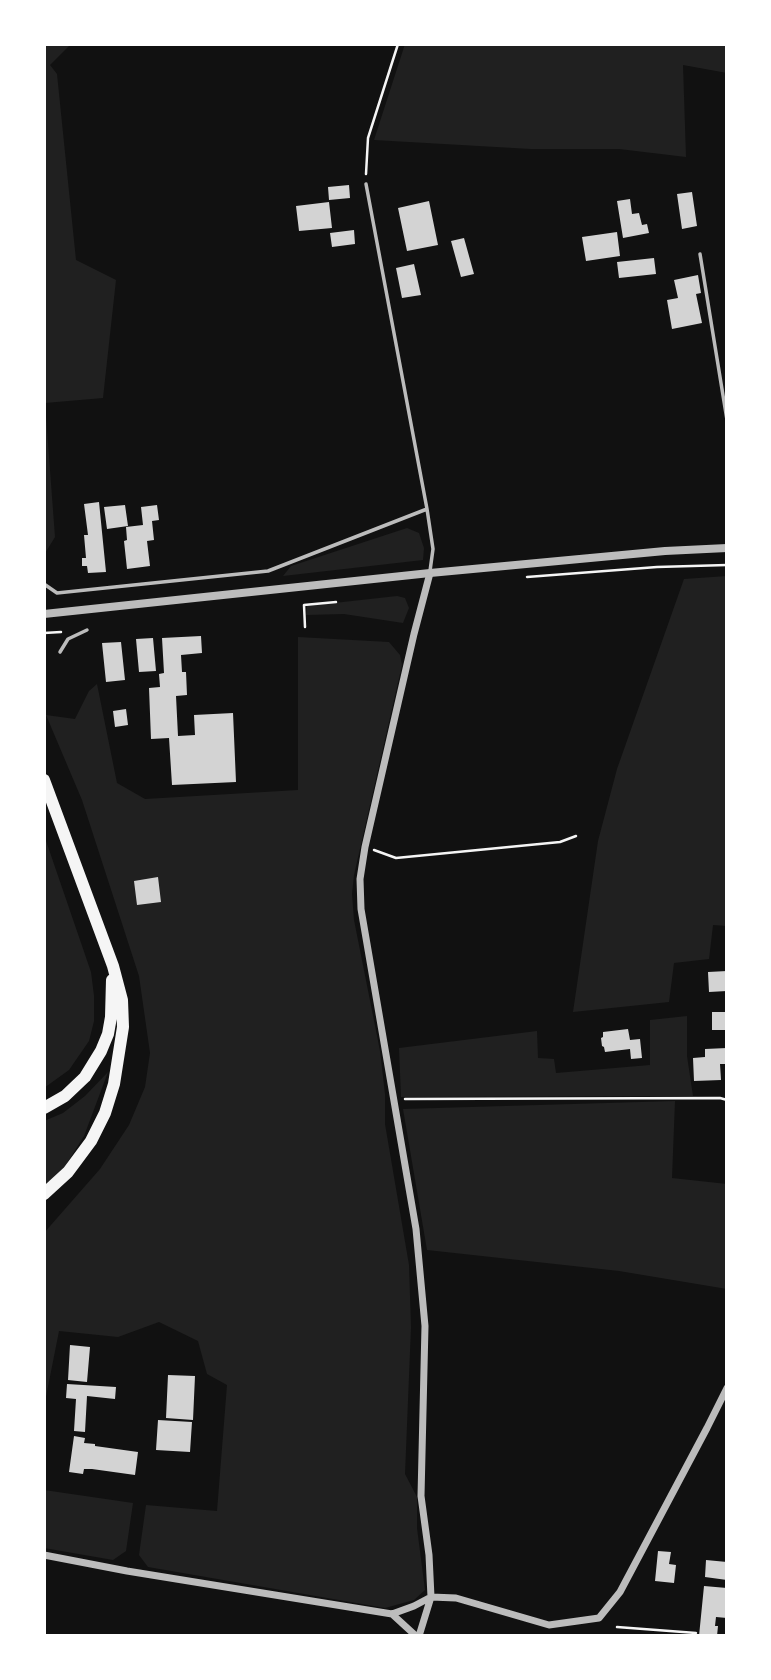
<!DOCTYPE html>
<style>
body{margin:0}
#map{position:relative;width:771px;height:1680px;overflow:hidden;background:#111;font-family:"IBM Plex Serif",serif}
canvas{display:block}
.frame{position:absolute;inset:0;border:46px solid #fff;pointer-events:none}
</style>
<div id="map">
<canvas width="771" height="1680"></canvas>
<div class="frame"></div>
</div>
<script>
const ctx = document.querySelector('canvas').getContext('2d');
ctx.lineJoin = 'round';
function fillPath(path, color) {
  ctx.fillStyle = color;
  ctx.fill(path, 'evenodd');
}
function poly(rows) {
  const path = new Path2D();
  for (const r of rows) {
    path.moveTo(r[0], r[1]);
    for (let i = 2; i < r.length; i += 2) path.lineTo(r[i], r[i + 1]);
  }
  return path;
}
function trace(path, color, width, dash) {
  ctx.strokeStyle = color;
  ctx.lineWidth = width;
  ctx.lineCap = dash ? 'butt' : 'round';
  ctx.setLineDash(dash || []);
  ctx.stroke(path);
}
fillPath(poly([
 [44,44,71,44,50,65,57,74,76,260,116,280,103,398,45,403,55,537,44,555],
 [405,44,727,44,727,73,683,65,686,157,619,149,531,149,374,140],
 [407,528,419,533,424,548,423,560,283,576,291,566],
 [727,576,727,926,713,925,709,959,674,963,669,1002,573,1012,598,841,617,769,684,579],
 [397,596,405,598,409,608,403,623,344,614,306,615,307,606],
 [298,637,389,642,400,655,402,665,354,875,352,894,354,920,380,1051,385,1094,385,1124,409,1265,411,1327,405,1474,417,1497,417,1528,425,1590,414,1600,385,1608,148,1567,139,1555,146,1505,217,1511,227,1385,207,1374,198,1341,159,1322,118,1337,59,1331,44,1407,44,1233,100,1169,129,1125,145,1087,150,1053,139,976,82,800,46,715,75,719,89,691,97,684,117,783,145,799,298,790],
 [44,835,91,972,94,996,94,1021,89,1041,69,1070,44,1088],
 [687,1016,687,1056,693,1096,401,1097,399,1048,537,1031,538,1058,554,1059,556,1073,650,1065,650,1020],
 [108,1072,84,1136,62,1171,44,1186,44,1121,63,1113,85,1096],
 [675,1101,672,1178,727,1184,727,1289,619,1271,427,1250,403,1109],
 [44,1490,133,1503,126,1551,113,1560,44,1548]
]), '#202020');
fillPath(poly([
 [349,185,350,198,329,200,328,187],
 [692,192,697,226,682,229,677,194],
 [630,199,632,214,639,213,642,225,647,224,649,233,623,238,617,201],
 [429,201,438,245,407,251,398,208],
 [329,202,332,228,299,231,296,206],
 [354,230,355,244,332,247,330,233],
 [617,232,620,256,586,261,582,237],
 [464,238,474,274,461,277,451,241],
 [654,258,656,274,619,278,617,262],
 [414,264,421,295,402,298,396,268],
 [698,275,701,293,696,294,702,323,672,329,667,300,678,298,674,280],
 [99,502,106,572,88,573,87,566,82,566,82,558,86,558,84,535,88,535,84,504],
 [125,505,128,526,107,529,104,507],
 [157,505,159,520,152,521,154,540,147,541,150,566,127,569,124,541,127,540,126,527,143,525,141,507],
 [201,636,202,653,181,655,182,672,186,672,187,695,176,696,178,736,195,735,194,715,233,713,236,782,172,785,169,738,151,739,149,688,160,687,159,674,164,673,162,638],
 [153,638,156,671,139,672,136,639],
 [121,642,125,680,106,682,102,643],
 [126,709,128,725,115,727,113,711],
 [158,877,161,902,137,905,134,881],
 [727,971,727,991,709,992,708,972],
 [712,1012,727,1012,727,1030,712,1030],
 [628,1029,630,1040,640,1039,642,1058,631,1059,630,1049,605,1052,604,1047,602,1046,601,1038,603,1037,603,1032],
 [727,1048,727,1064,720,1064,721,1080,694,1081,693,1058,705,1057,705,1049],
 [70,1345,90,1347,87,1382,68,1380],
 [168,1375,195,1376,193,1420,166,1418],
 [67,1384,116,1387,115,1399,87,1396,85,1432,74,1431,76,1399,66,1398],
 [158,1420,192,1422,190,1452,156,1450],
 [74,1436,85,1438,84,1443,95,1444,95,1446,138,1452,135,1475,92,1469,84,1469,83,1474,69,1472],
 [658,1551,671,1552,669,1564,676,1565,674,1583,655,1581],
 [706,1560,727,1562,727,1580,705,1577],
 [704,1586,727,1588,727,1618,716,1617,715,1626,718,1626,717,1636,699,1636]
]), '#d3d3d3');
trace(poly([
 [366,174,368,138,398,44],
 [527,577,657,567,727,565],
 [305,627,304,605,336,602],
 [44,633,61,632],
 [374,850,396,858,560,842,576,836],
 [405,1099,720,1098,727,1100],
 [617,1627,696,1633]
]), '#f5f5f5', 2.5);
trace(poly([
 [366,184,427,509,433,549,430,571],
 [700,254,727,420],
 [44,584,57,593,268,571,427,509],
 [60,652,68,639,87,630]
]), '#bcbcbc', 3.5);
trace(poly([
 [44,1555,127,1571,392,1614,414,1606,431,1597,456,1598,549,1625,599,1618,620,1592,707,1428,727,1388],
 [392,1614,416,1636],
 [419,1636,431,1597,429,1555,421,1496,425,1326,416,1229,361,909,360,879,365,847,414,634,430,573]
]), '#bcbcbc', 7);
trace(poly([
 [44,614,430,573,665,551,727,548]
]), '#bcbcbc', 8);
trace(poly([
 [44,780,113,966,122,1000,123,1027,114,1084,105,1113,91,1141,68,1172,44,1194],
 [44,1108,65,1096,85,1077,101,1051,108,1034,111,1017,112,980]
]), '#f5f5f5', 12);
</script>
